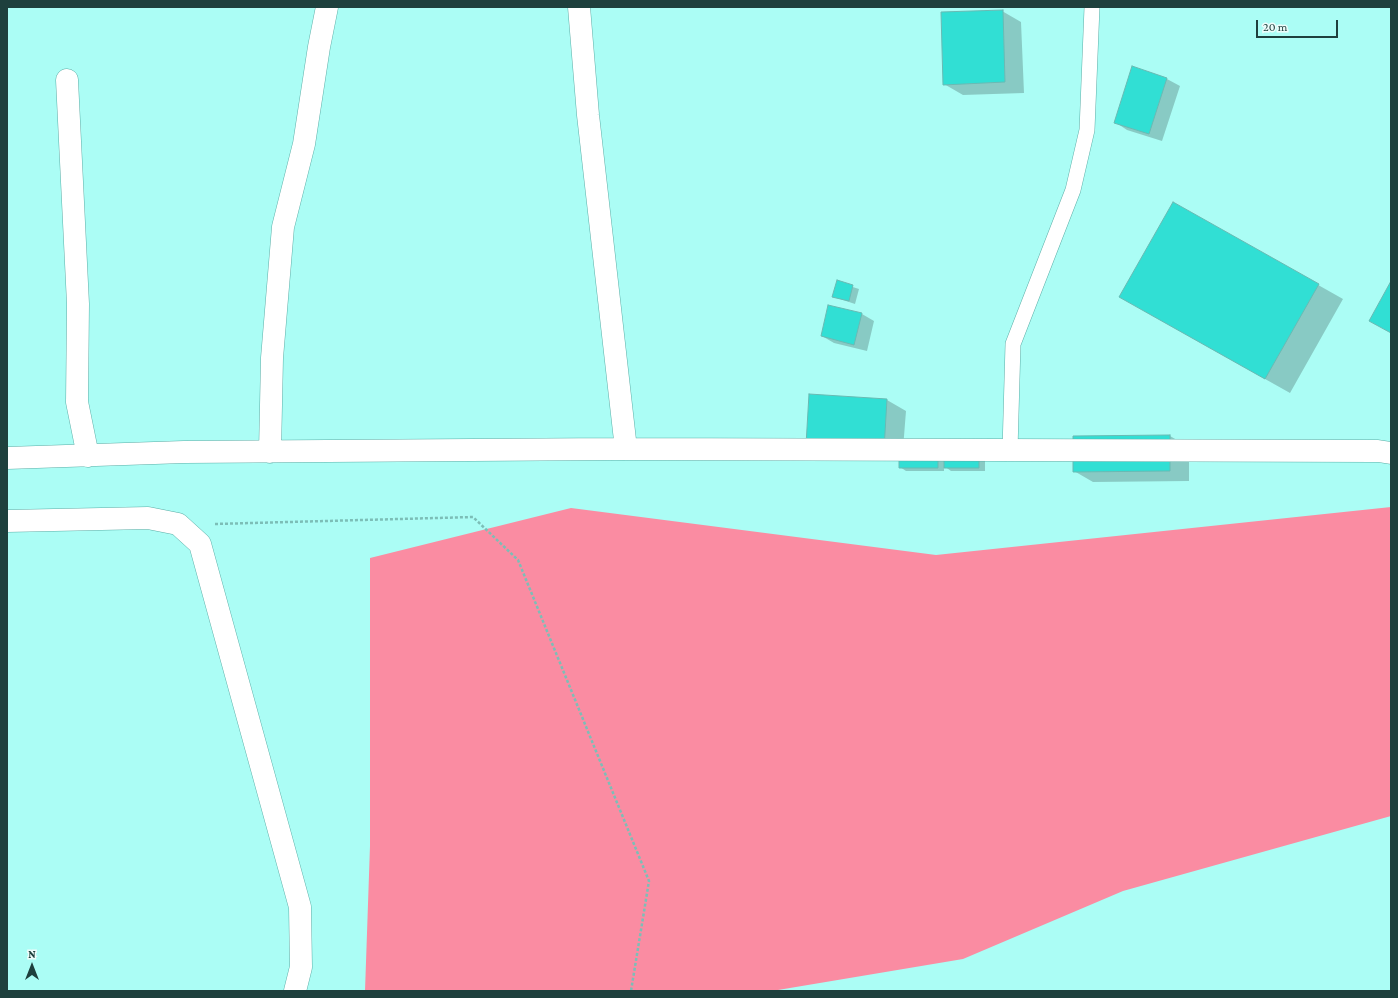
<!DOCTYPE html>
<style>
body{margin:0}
#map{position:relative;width:1398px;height:998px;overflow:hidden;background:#abfdf5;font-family:"Crimson Pro",serif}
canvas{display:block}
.frame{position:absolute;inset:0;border:8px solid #1e403d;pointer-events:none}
.north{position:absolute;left:12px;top:946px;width:40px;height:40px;-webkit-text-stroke:3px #edfcfa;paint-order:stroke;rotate:0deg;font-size:11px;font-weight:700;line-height:16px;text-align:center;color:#1e403d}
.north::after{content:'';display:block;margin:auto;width:14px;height:18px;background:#1e403d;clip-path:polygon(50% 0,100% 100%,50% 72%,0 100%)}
.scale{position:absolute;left:1256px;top:20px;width:82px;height:18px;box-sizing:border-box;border:2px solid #1e403d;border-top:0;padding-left:5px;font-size:12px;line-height:14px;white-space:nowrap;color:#1e403d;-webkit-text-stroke:3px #edfcfa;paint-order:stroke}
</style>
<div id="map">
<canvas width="1398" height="998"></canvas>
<div class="frame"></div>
<div class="north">N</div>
<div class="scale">20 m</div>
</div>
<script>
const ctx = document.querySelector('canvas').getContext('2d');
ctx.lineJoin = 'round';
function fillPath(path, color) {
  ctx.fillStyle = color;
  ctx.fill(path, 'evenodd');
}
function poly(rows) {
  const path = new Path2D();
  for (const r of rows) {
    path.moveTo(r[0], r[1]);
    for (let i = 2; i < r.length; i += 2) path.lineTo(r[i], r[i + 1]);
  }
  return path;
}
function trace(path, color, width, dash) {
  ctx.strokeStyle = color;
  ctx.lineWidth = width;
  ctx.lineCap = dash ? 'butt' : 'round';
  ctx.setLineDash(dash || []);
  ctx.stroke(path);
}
fillPath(poly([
 [1391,507,1391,816,1123,891,963,959,772,991,365,991,370,846,370,558,571,508,936,555]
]), '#fa8ca2');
fillPath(poly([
 [1002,11,1021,22,1024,93,963,95,944,84],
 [1133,68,1167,79,1180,86,1162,141,1127,130,1115,122],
 [1173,203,1343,299,1290,393,1144,311],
 [837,282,859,289,855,304,834,297],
 [862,314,874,321,867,351,834,343,822,336],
 [810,395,887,400,906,411,903,449,985,452,985,471,951,471,944,466,944,471,906,471,900,467,900,460],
 [1170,436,1189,447,1189,481,1093,482,1074,471]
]), '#0003');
const building = poly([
 [1003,10,1005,82,943,85,941,12,1003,10],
 [1132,66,1167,78,1149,134,1114,123,1132,66],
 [1173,202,1319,284,1265,379,1119,297,1173,202],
 [837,280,853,285,849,301,832,297,837,280],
 [1391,281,1391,333,1369,321,1391,281],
 [828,305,862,313,854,345,821,336,828,305],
 [809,394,887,399,884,450,806,445,809,394],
 [1170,435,1170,471,1073,472,1073,436,1170,435],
 [938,447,938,468,899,468,899,448,938,447],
 [944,447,979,447,979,468,944,468,944,447]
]);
fillPath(building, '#31dfd4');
trace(building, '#68bab3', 1);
const service = poly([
 [1010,450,1013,344,1073,190,1087,130,1092,7]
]);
const minor = poly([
 [579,7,588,115,626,449],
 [67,80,78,304,77,402,88,456],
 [270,452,272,358,283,227,304,144,319,47,327,7],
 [7,458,184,452,615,449,1378,451,1391,453],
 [7,521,148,518,178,524,200,544,300,907,301,967,295,991]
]);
trace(service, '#5caea7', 16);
trace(minor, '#5caea7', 23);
trace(poly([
 [215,524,473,517,518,560,649,881,631,991]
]), '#7cbeb7', 2.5, [3, 2]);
trace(service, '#fff', 15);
trace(minor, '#fff', 22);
</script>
